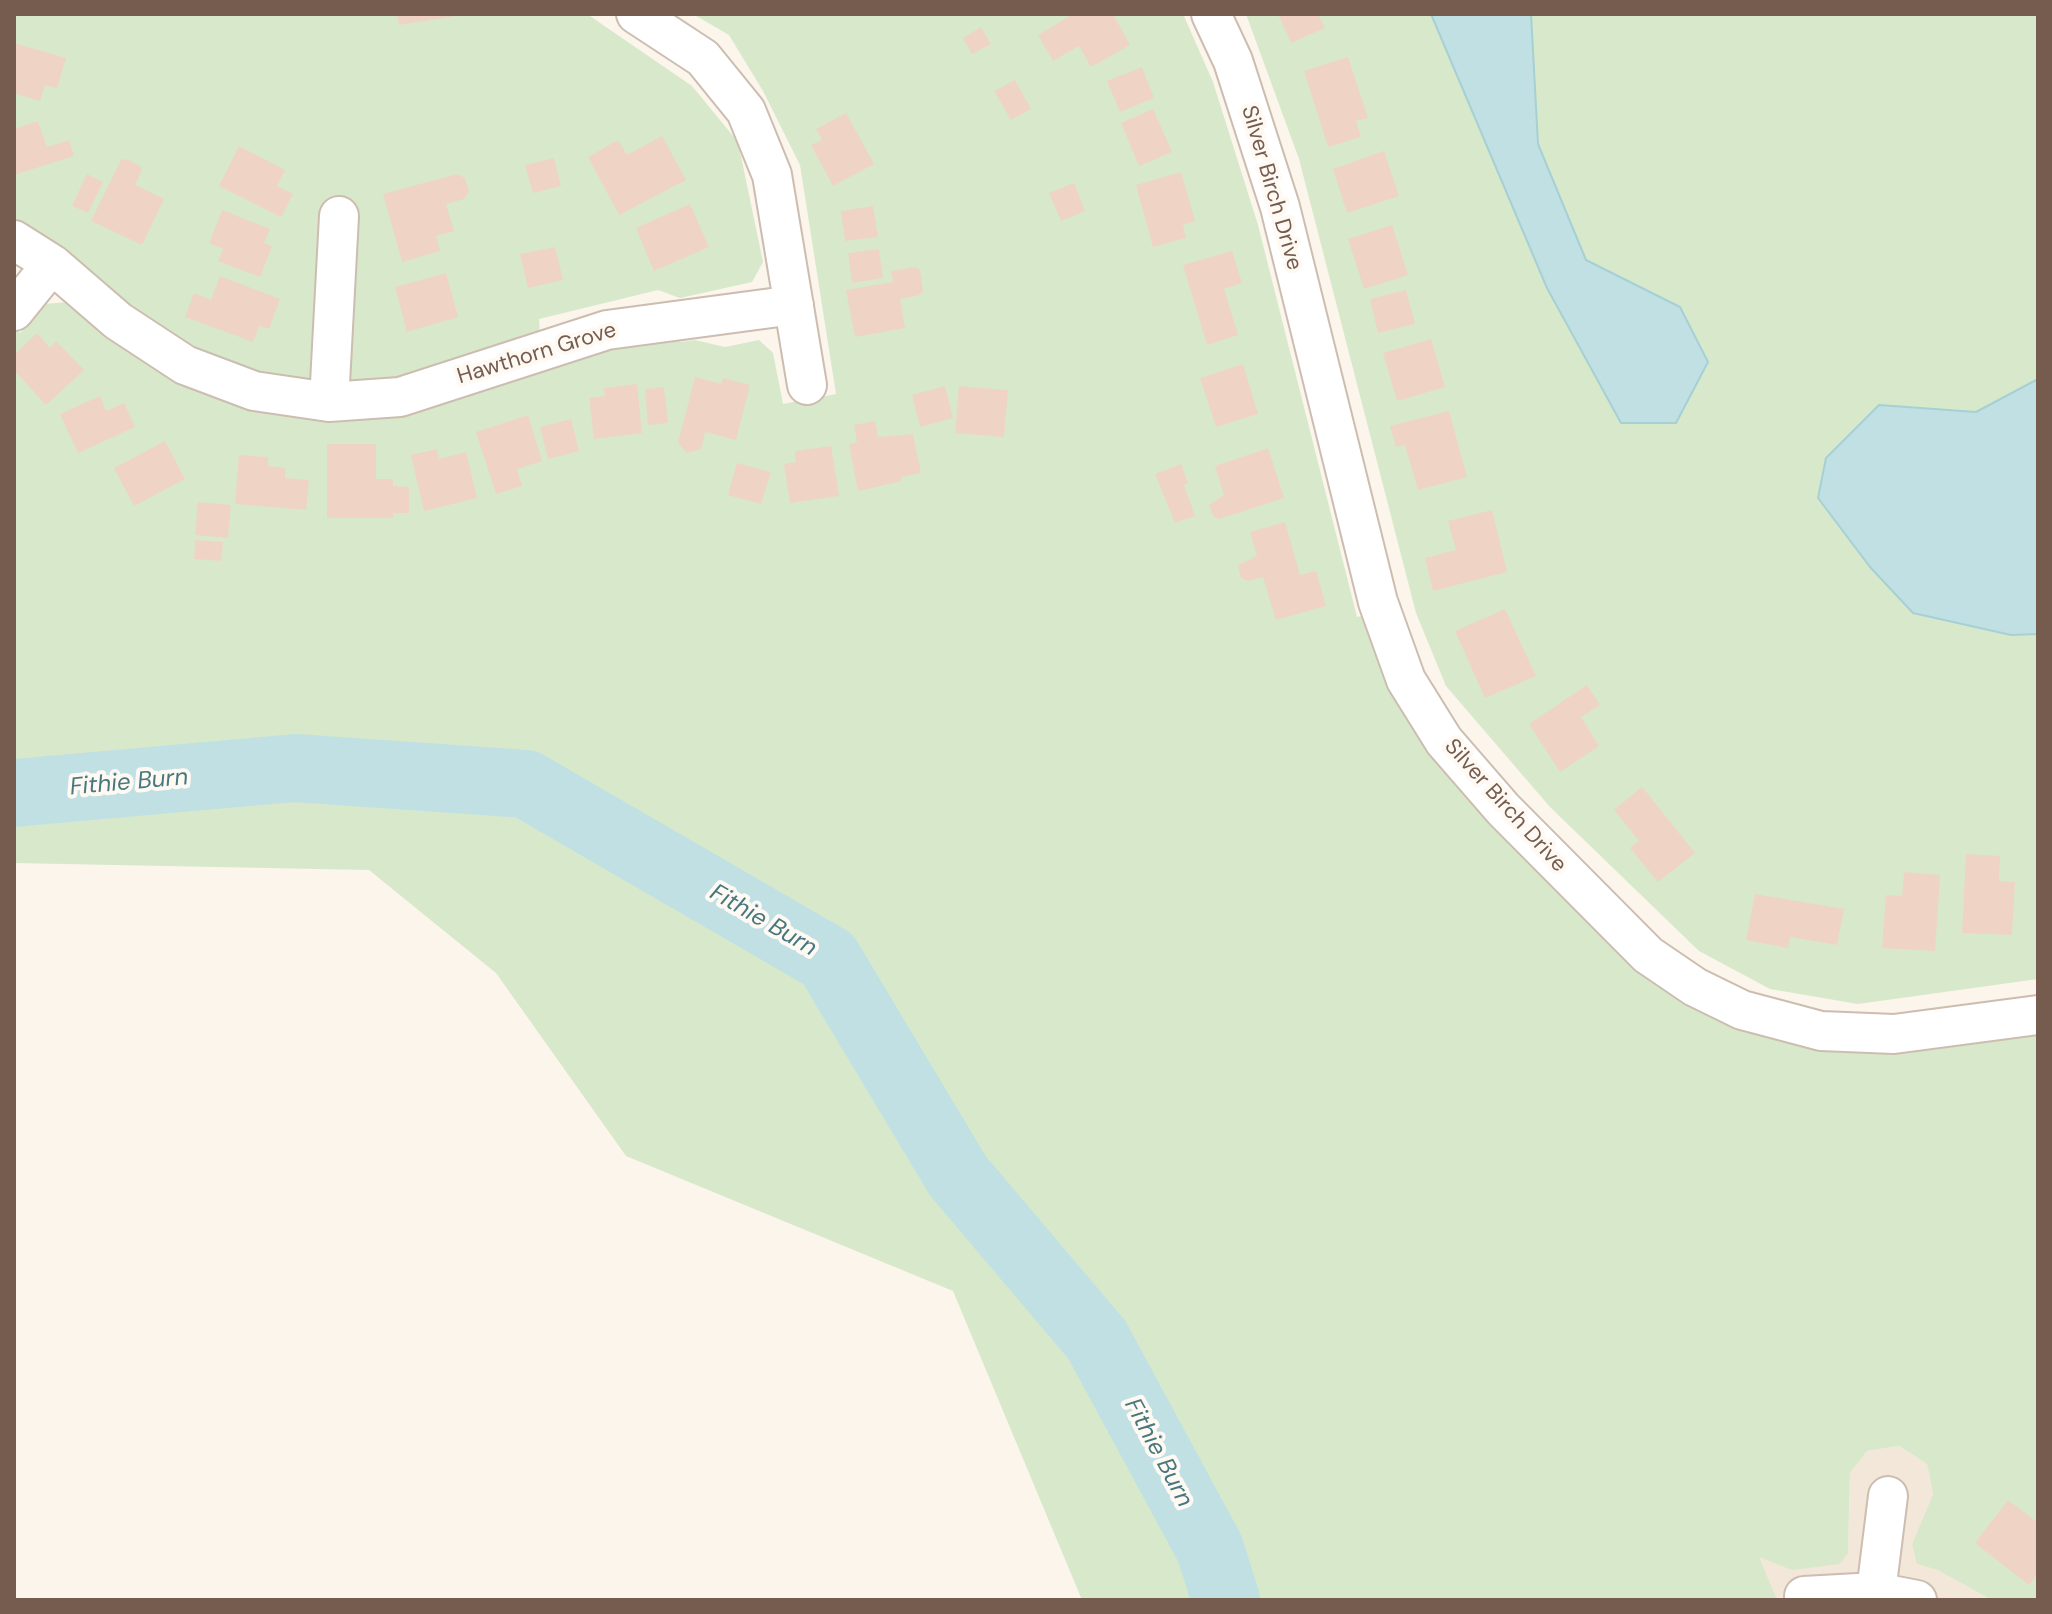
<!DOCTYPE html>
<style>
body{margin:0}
#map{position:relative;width:2052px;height:1614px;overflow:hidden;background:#fbf5eb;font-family:"DM Sans",sans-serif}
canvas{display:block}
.frame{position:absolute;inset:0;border:16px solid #755c4f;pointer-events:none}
</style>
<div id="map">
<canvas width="2052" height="1614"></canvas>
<div class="frame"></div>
</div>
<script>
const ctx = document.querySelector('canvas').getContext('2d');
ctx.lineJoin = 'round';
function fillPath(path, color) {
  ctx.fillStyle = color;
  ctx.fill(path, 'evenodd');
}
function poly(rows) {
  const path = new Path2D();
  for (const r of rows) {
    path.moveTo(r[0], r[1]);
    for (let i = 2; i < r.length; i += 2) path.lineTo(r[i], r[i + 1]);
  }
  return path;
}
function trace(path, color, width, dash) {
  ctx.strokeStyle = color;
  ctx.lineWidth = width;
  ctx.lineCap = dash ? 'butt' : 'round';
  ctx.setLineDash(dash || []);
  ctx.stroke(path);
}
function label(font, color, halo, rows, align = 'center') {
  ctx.font = font + ' "DM Sans",sans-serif';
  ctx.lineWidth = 8;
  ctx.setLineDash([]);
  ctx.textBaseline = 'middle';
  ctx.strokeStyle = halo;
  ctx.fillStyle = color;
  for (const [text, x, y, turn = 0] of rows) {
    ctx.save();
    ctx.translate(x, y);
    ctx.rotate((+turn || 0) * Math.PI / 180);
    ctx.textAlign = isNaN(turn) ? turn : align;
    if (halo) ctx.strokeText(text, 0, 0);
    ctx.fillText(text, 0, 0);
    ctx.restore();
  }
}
fillPath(poly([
 [1899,1446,1927,1464,1933,1494,1912,1544,1938,1570,2038,1600,1642,1600,1758,1556,1848,1553,1850,1473,1867,1451]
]), '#f3e7da');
fillPath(poly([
 [14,14,587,14,692,86,738,142,763,262,752,282,680,298,658,290,539,319,540,335,405,377,350,387,357,207,342,197,324,206,313,384,254,373,192,351,127,309,14,222],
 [693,14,1183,14,1213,82,1258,225,1357,617,1366,615,1393,687,1734,1024,1781,1040,1849,1051,2038,1032,2038,1600,1992,1600,1938,1570,1917,1564,1912,1544,1933,1494,1927,1464,1899,1446,1867,1451,1850,1473,1848,1553,1840,1564,1792,1570,1759,1557,1777,1600,1082,1600,953,1291,626,1156,496,973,369,870,14,863,14,329,20,333,44,304,68,302,170,375,251,410,332,421,414,411,615,344,676,334,680,342,695,340,725,347,759,340,773,353,783,404,836,394,800,165,763,91,729,35],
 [1246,14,2038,14,2038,979,1858,1004,1770,989,1699,951,1550,807,1446,686,1416,613,1299,159]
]), '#d7e9ca');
const water = poly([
 [1431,14,1531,14,1538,144,1586,260,1680,307,1708,362,1676,423,1621,423,1547,288,1431,14],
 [2038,379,2038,634,2011,635,1913,613,1870,567,1818,498,1826,458,1879,405,1976,412,2038,379]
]);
fillPath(water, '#c0e0e4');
trace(water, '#a7d0d5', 2);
trace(poly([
 [14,793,295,768,526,784,828,959,958,1176,1097,1340,1210,1549,1226,1600]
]), '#c0e0e4', 68);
fillPath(poly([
 [397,14,456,14,456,16,399,25],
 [1073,14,1113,14,1130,45,1091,67,1079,46,1053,61,1038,35],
 [1278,14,1318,14,1325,28,1291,43],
 [981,27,991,44,972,54,963,38],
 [14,43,66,58,57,88,45,85,40,101,14,93],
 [1348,57,1368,118,1356,121,1361,137,1328,147,1304,71],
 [1142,67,1154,98,1120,112,1107,81],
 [1015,80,1031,109,1011,120,994,91],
 [1153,109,1172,152,1139,166,1121,123],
 [846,113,874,164,833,186,811,145,822,140,816,129],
 [38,121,47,147,69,140,74,156,14,175,14,129],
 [662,136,686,180,619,215,588,157,618,140,627,155],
 [239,146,285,170,277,186,293,194,281,217,219,186],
 [1384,151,1399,196,1347,213,1333,169],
 [554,158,561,186,533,193,525,165],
 [126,159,139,165,142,170,135,185,164,199,142,245,91,221,121,160],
 [1181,172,1195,221,1183,225,1186,238,1153,247,1136,185],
 [87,174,103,182,88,213,72,206],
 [457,174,465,178,469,191,464,199,446,204,454,231,436,236,440,251,402,262,383,194],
 [1074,183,1085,211,1061,221,1049,193],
 [690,204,709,247,654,271,636,228],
 [873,206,878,237,845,241,841,211],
 [222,210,270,229,264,243,272,246,260,277,218,261,223,249,209,243],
 [1392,225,1408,275,1364,289,1348,239],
 [555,247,563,280,528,288,520,254],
 [879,249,883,278,852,283,848,253],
 [1232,251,1242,283,1224,289,1238,335,1207,345,1183,265],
 [915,267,920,270,923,290,920,295,900,299,905,328,855,337,846,290,893,282,891,271],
 [446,273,458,317,407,332,395,287],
 [220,276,280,299,269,329,259,326,253,342,185,317,194,293,211,300],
 [1406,290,1415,324,1378,333,1370,299],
 [37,333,50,348,56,341,84,370,46,405,14,370,14,355],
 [1431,339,1445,387,1397,401,1383,353],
 [1243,364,1258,414,1216,427,1200,378],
 [695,377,721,384,723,378,750,385,736,440,705,432,701,449,687,453,678,443],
 [637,384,642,433,594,439,589,398,605,396,604,388],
 [945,386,953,418,920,427,912,395],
 [959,386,1008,390,1004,437,955,433],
 [664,387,668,423,648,425,645,389],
 [100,396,106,411,124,403,135,427,78,453,60,414],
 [1449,411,1467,477,1418,490,1405,445,1396,447,1390,426],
 [528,415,542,461,517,469,522,486,496,494,476,432],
 [571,419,579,451,548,459,540,427],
 [875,421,878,437,913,434,921,473,901,477,902,481,858,491,849,444,857,442,854,425],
 [165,441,185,479,134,506,114,468],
 [327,444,376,444,376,479,393,479,393,486,409,487,409,513,393,513,393,518,327,518],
 [831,446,839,496,790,503,784,464,796,462,795,451],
 [1268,448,1284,498,1219,519,1213,516,1209,505,1224,495,1215,466],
 [437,449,439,459,466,452,477,498,424,511,411,455],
 [239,455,268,457,268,466,285,468,285,478,309,480,306,510,235,504],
 [737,463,771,472,761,504,728,495],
 [1181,464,1188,483,1184,485,1195,516,1175,523,1155,474],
 [198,502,231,505,228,538,195,535],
 [1492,510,1507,572,1433,591,1425,558,1456,550,1448,521],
 [1285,522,1300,575,1316,571,1326,606,1276,620,1263,577,1248,581,1241,578,1238,565,1257,556,1250,532],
 [195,540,223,542,221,561,194,559],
 [1505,609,1536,676,1485,698,1455,631],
 [1587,685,1600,705,1581,717,1599,746,1560,772,1529,724],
 [1642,787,1695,853,1658,882,1630,848,1639,841,1614,810],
 [1966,854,2000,856,1999,881,2015,882,2012,935,1962,933],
 [1904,872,1940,875,1935,951,1882,948,1886,895,1902,896],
 [1755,894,1844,909,1837,945,1790,937,1788,948,1746,940],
 [2008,1500,2038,1523,2038,1573,2029,1585,1975,1543]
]), '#efd4c5');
const minor = poly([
 [636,14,703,58,746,111,772,175,807,385],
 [1211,14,1233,61,1280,207,1378,602,1406,680,1444,741,1503,809,1648,955,1695,987,1742,1010,1821,1031,1894,1034,2038,1015],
 [14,240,52,264,118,321,185,365,254,391,329,402,400,397,607,330,794,305],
 [14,311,52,264],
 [329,402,339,216],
 [1876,1592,1888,1496],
 [1804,1596,1876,1592,1917,1600]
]);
trace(minor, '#cdbdb1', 42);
trace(minor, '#fff', 38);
label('22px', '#755c4f', '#fef9f2', [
 ["Silver Birch Drive",1271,188,74],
 ["Hawthorn Grove",537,354,-17],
 ["Silver Birch Drive",1505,806,48]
]);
label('italic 24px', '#47787f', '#fef9f2', [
 ["Fithie Burn",129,783,-5],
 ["Fithie Burn",763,921,30],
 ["Fithie Burn",1158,1453,62]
]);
</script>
